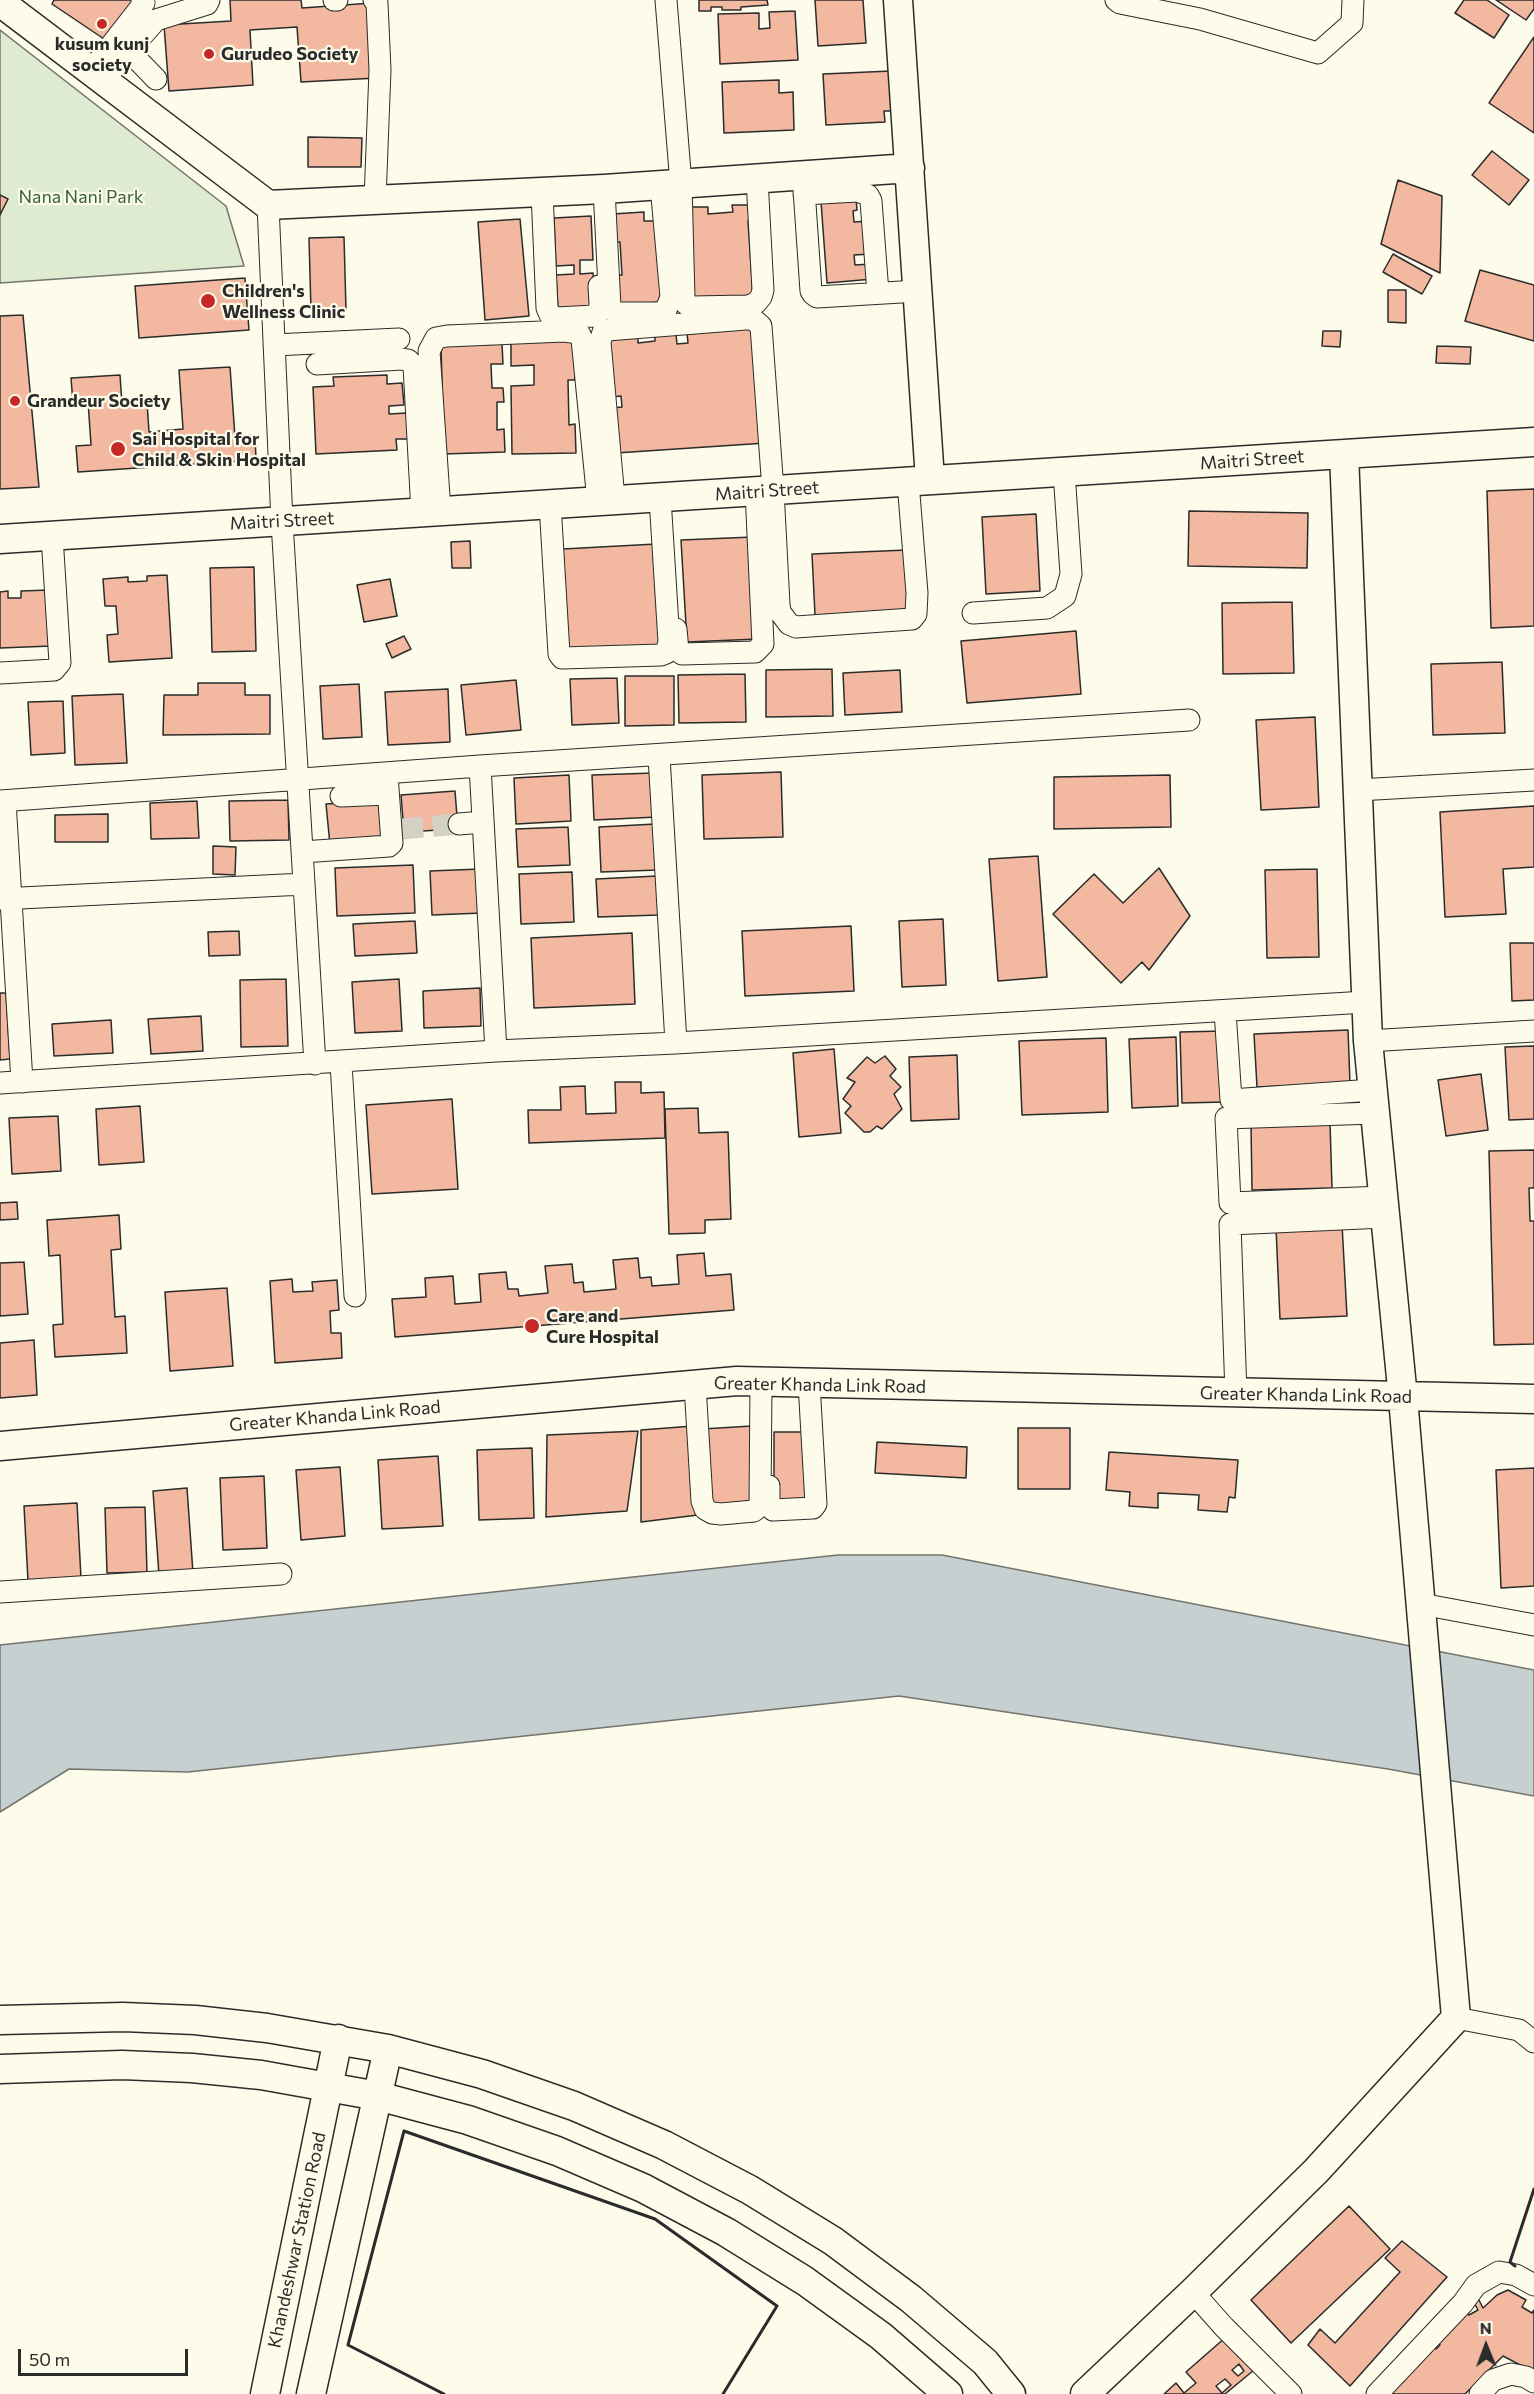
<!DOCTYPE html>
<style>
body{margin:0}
#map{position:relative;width:1534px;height:2394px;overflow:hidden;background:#fdfbea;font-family:Commissioner,sans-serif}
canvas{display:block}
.north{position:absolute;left:1456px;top:2316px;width:60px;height:60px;-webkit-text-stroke:4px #fdfbea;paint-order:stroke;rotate:359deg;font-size:16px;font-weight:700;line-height:24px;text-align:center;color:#2b2b2b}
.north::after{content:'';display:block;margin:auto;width:21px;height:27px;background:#2b2b2b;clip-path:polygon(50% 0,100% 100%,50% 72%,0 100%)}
.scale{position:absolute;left:18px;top:2349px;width:170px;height:27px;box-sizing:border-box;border:3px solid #2b2b2b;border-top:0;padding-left:8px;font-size:18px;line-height:21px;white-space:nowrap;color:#2b2b2b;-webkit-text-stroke:4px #fdfbea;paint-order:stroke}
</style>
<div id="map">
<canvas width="1534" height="2394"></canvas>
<div class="north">N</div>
<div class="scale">50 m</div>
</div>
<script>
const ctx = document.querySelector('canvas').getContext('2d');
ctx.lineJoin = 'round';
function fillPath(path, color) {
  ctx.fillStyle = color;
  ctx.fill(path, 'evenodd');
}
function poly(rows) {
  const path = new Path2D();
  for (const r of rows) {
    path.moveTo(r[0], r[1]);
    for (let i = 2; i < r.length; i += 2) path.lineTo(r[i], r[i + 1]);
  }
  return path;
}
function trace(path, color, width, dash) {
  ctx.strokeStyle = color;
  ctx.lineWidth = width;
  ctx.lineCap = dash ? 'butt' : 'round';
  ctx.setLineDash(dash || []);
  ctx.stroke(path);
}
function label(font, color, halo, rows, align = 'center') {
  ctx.font = font + ' Commissioner,sans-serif';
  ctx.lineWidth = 4.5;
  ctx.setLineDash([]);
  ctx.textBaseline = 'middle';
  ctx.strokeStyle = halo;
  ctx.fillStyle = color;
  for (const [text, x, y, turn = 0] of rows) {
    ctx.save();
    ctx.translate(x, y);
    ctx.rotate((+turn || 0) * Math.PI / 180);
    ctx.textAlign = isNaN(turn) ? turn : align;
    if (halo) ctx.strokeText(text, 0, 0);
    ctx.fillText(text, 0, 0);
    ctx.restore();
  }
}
const green = poly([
 [0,30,226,206,244,266,0,283,0,30]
]);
fillPath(green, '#deebd1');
trace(green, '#74746e', 1.5);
const water = poly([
 [838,1555,942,1555,1534,1670,1534,1796,1388,1769,899,1696,188,1772,69,1769,0,1812,0,1645,838,1555]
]);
fillPath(water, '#c7d0d0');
trace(water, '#74746e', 1.5);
const building = poly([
 [54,0,132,0,136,4,110,43,52,4,54,0],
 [230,0,301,0,302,8,372,3,377,78,301,82,297,27,250,30,253,85,169,91,164,25,231,21,230,0],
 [699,0,767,0,768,5,741,7,741,10,722,10,722,7,711,7,711,11,699,11,699,0],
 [815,0,863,0,866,43,818,46,815,0],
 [1464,0,1487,0,1509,15,1494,38,1455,13,1464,0],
 [1496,0,1534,0,1534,9,1526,20,1496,0],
 [795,11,798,60,720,64,718,14,759,13,759,29,770,28,769,12,795,11],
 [1534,37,1534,133,1489,103,1534,37],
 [891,71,894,111,884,111,885,122,826,125,823,74,891,71],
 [779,80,779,93,793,92,794,130,724,133,722,82,779,80],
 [308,137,362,138,361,167,308,167,308,137],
 [1492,151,1529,180,1509,205,1472,175,1492,151],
 [1398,180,1442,196,1440,273,1381,244,1398,180],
 [0,195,8,199,0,215,0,195],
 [856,199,857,210,853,211,854,222,868,221,871,254,854,255,855,265,871,264,873,279,827,283,821,202,856,199],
 [732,205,753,205,754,221,748,221,753,296,693,301,688,207,708,207,708,214,733,212,732,205],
 [644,212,644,221,657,221,662,302,617,305,615,275,622,275,620,242,613,242,612,214,644,212],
 [591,216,593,260,580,260,580,274,593,273,595,306,558,308,556,275,574,274,574,265,556,266,554,218,591,216],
 [520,219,529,316,485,320,478,222,520,219],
 [344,237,346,310,311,311,309,238,344,237],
 [1393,254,1432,276,1422,294,1383,272,1393,254],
 [1480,270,1534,285,1534,341,1465,321,1480,270],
 [245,278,249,330,139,338,135,286,245,278],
 [1388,290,1406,290,1406,323,1388,322,1388,290],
 [23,315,39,487,0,489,0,316,23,315],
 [757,328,766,443,616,453,613,408,622,407,621,396,612,397,608,339,638,336,638,343,655,341,655,335,676,334,677,344,688,343,687,333,757,328],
 [1323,331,1341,331,1340,347,1322,346,1323,331],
 [574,341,575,380,568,380,569,425,575,424,576,453,512,454,511,386,534,385,534,365,511,366,511,342,574,341],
 [502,344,503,364,491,364,492,388,503,388,504,402,497,402,497,430,504,429,505,452,444,454,441,346,502,344],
 [1437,346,1471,347,1470,364,1436,363,1437,346],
 [230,367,235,437,255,435,256,460,78,472,76,446,91,445,88,401,73,403,71,378,120,375,122,404,147,402,149,432,183,429,179,370,230,367],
 [387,375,387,384,402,383,404,405,389,406,389,414,407,413,408,439,396,439,397,450,316,454,313,387,334,386,333,377,387,375],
 [1534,489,1534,626,1491,628,1487,491,1534,489],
 [1189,511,1308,513,1307,568,1188,566,1189,511],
 [1036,514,1040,591,986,594,982,517,1036,514],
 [753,537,758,639,687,642,681,540,753,537],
 [470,541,471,568,452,568,451,542,470,541],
 [656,544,661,645,568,649,563,549,656,544],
 [907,550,910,611,815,615,812,554,907,550],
 [254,567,256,651,212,652,210,568,254,567],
 [167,575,172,658,109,662,107,635,118,634,116,606,105,606,103,579,128,577,128,582,147,581,147,576,167,575],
 [390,579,397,616,364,622,357,585,390,579],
 [49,590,51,646,0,648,0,592,8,591,8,598,21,598,21,591,49,590],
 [1292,602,1294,673,1223,674,1222,603,1292,602],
 [1076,631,1081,694,967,703,961,641,1076,631],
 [404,636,411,649,392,658,386,644,404,636],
 [1502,662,1505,733,1433,735,1431,664,1502,662],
 [832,669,833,716,766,717,766,670,832,669],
 [900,670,902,712,845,715,843,673,900,670],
 [745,674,746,722,679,723,678,675,745,674],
 [625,676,674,676,674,725,625,726,625,676],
 [617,678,619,723,572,725,570,679,617,678],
 [516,680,521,730,466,735,461,685,516,680],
 [198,683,245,683,245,695,270,695,270,734,163,735,164,695,198,695,198,683],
 [359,684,362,737,323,739,320,686,359,684],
 [448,689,450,742,388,745,385,692,448,689],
 [123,694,127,763,75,765,72,696,123,694],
 [63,701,65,753,31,755,28,702,63,701],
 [1315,717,1319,807,1261,810,1256,720,1315,717],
 [781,772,783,837,704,839,702,775,781,772],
 [655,773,657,817,594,820,592,775,655,773],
 [569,775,571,821,516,824,514,778,569,775],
 [1170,775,1171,827,1054,829,1054,777,1170,775],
 [455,791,458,829,404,832,401,795,455,791],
 [288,800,289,840,230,841,229,801,288,800],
 [386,800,389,841,330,845,326,804,386,800],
 [197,801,199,838,151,839,150,803,197,801],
 [1534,806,1534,867,1503,869,1506,914,1445,917,1440,812,1534,806],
 [108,814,108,842,55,842,55,815,108,814],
 [656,824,658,870,601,872,599,827,656,824],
 [568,827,570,865,518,867,516,829,568,827],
 [213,846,236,847,235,875,213,874,213,846],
 [1038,856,1047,977,998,981,989,859,1038,856],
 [413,865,415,913,337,916,335,868,413,865],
 [1159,868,1190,916,1149,970,1142,962,1121,983,1053,914,1094,874,1123,903,1159,868],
 [480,869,482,913,432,915,430,871,480,869],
 [1317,869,1319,957,1267,958,1265,870,1317,869],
 [572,872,574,922,521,924,519,874,572,872],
 [657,876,659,915,598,917,596,879,657,876],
 [943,919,946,985,902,987,899,921,943,919],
 [415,921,417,953,355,956,353,924,415,921],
 [851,926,854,991,745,996,742,931,851,926],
 [239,931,240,955,209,956,208,932,239,931],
 [632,933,635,1004,534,1008,531,938,632,933],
 [1510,943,1534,943,1534,1000,1512,1001,1510,943],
 [286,979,288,1046,241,1047,240,980,286,979],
 [399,979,402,1031,355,1033,352,982,399,979],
 [480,988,481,1026,424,1028,423,991,480,988],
 [0,993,6,993,10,1059,0,1060,0,993],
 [201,1016,203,1051,151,1054,148,1019,201,1016],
 [111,1020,113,1053,54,1056,52,1024,111,1020],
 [1348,1030,1350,1083,1257,1087,1254,1034,1348,1030],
 [1224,1031,1226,1102,1182,1103,1180,1032,1224,1031],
 [1176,1037,1178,1106,1132,1108,1129,1039,1176,1037],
 [1106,1038,1108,1112,1022,1115,1019,1041,1106,1038],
 [1534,1046,1534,1119,1509,1120,1505,1047,1534,1046],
 [834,1049,841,1133,799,1137,793,1053,834,1049],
 [957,1055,959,1119,911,1121,909,1057,957,1055],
 [885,1056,896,1069,890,1076,901,1087,894,1094,902,1109,882,1129,877,1126,870,1132,864,1132,845,1113,851,1106,843,1099,855,1082,847,1078,867,1057,875,1063,885,1056],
 [1481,1074,1488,1130,1446,1136,1438,1080,1481,1074],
 [615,1082,641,1082,641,1093,664,1092,665,1138,529,1143,528,1110,561,1110,560,1087,585,1086,586,1114,616,1113,615,1082],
 [452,1099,458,1189,372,1194,366,1105,452,1099],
 [140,1106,144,1162,99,1165,96,1109,140,1106],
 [698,1108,699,1133,728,1132,731,1219,705,1220,705,1233,669,1234,665,1109,698,1108],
 [58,1116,61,1171,12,1174,9,1118,58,1116],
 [1330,1123,1332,1188,1252,1190,1251,1125,1330,1123],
 [1534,1150,1534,1188,1529,1188,1530,1221,1534,1221,1534,1344,1494,1345,1489,1151,1534,1150],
 [17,1202,18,1219,0,1220,0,1203,17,1202],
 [119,1215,121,1249,111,1250,115,1317,125,1316,127,1353,55,1357,53,1325,63,1324,60,1255,49,1256,47,1220,119,1215],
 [1342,1224,1347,1316,1280,1319,1276,1228,1342,1224],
 [704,1253,706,1276,731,1274,734,1310,395,1337,392,1299,426,1297,425,1278,453,1276,455,1304,481,1302,479,1274,506,1272,508,1289,518,1289,519,1296,548,1293,545,1266,572,1264,574,1283,583,1282,584,1292,616,1289,613,1260,638,1258,640,1278,651,1277,652,1286,679,1284,677,1255,704,1253],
 [24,1262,28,1314,0,1316,0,1263,24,1262],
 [292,1279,293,1292,313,1291,312,1282,337,1280,339,1310,330,1311,331,1333,341,1333,342,1358,275,1363,270,1281,292,1279],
 [227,1288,233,1366,170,1371,165,1292,227,1288],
 [34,1340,37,1395,0,1398,0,1343,34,1340],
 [693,1426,698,1515,641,1522,641,1430,693,1426],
 [752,1426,755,1505,708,1504,702,1429,752,1426],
 [1018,1428,1070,1428,1070,1489,1018,1489,1018,1428],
 [638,1431,627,1511,546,1517,547,1435,638,1431],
 [774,1432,806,1432,812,1502,774,1504,774,1432],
 [877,1442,967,1447,966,1478,875,1473,877,1442],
 [532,1448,534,1518,479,1520,477,1450,532,1448],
 [1109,1452,1238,1460,1235,1498,1229,1497,1227,1512,1198,1510,1199,1495,1158,1493,1158,1508,1129,1506,1130,1492,1106,1490,1109,1452],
 [438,1456,443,1526,382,1529,378,1460,438,1456],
 [340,1467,345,1536,301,1540,296,1470,340,1467],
 [1534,1468,1534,1586,1501,1588,1496,1470,1534,1468],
 [264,1476,267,1548,223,1550,220,1478,264,1476],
 [187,1488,193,1573,159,1575,153,1491,187,1488],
 [77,1503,81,1578,28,1581,24,1506,77,1503],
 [145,1507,147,1572,107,1573,105,1508,145,1507],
 [1349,2206,1390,2249,1291,2343,1251,2300,1349,2206],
 [1402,2241,1447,2277,1350,2386,1308,2345,1320,2329,1335,2343,1400,2272,1385,2258,1402,2241],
 [1508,2290,1526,2300,1522,2307,1532,2313,1534,2310,1534,2372,1503,2356,1465,2394,1385,2394,1403,2382,1398,2376,1431,2344,1436,2349,1440,2345,1435,2340,1466,2310,1469,2315,1478,2310,1473,2301,1477,2296,1483,2308,1497,2295,1508,2290],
 [1226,2337,1254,2370,1225,2394,1164,2394,1176,2383,1184,2393,1196,2383,1186,2372,1226,2337],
 [1239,2364,1244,2371,1238,2376,1232,2370,1239,2364],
 [1225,2379,1231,2385,1222,2393,1216,2386,1225,2379]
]);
fillPath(building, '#f2b8a0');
trace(building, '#2b2b2b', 1.5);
trace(poly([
 [402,829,459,824]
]), '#d3d1c4', 21, [21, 10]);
const street = poly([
 [334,0,337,0],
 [374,0,377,3,380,70,375,200],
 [666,0,681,184,684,299,686,304,692,307,748,306,756,303,761,297,763,290,757,179],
 [1116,0,1120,3,1200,19,1318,53,1352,23,1353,0],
 [129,51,156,79],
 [91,71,144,3,142,0],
 [103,80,156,20,207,4,209,0],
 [803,175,811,291,813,294,817,297,918,291],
 [604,189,610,307,616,313,658,313,666,310,671,297,661,185],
 [542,193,547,308,550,315,557,318,594,316,599,312,600,304,599,286],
 [804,194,857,191,868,195,871,201,878,293],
 [268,205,282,522,315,1064],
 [274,345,399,339],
 [317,364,402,359,408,360,414,366,422,513],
 [614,499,600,342,603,332,607,330,746,319,753,319,761,326,773,490,779,604,780,612,789,624,796,627,912,619,916,614,917,593,908,482],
 [550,504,559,654,562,658,661,655,666,653,669,642,660,498],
 [440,511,429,351,436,338,447,336,564,331,579,333,582,339,598,501],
 [973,613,1047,608,1065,596,1071,574,1064,472],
 [676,629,678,651,682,654,755,652,763,644,756,491],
 [0,673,54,670,60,663,52,536],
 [659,756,676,1043],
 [480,766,496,1051],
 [1358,790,1534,780],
 [341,796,388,794],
 [0,801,480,766,1189,720],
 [5,801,22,1082],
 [459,824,483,822],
 [302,852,389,846,392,843,387,775],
 [0,899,304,884],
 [1225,1011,1231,1100,1373,1090],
 [1368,1041,1534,1031],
 [341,1063,355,1296],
 [0,1083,496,1051,676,1043,1366,1002],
 [1375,1113,1226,1118,1230,1203,1383,1197],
 [695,1385,702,1501,705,1509,712,1513,721,1514,754,1511,760,1506,761,1382],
 [1236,1394,1230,1224,1385,1217],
 [769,1486,769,1506,773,1510,813,1508,816,1504,809,1383],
 [0,1592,281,1574],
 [1421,1604,1534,1625],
 [1456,2018,1519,2030,1534,2042],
 [1193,2292,1224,2327,1291,2394],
 [1377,2394,1463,2303,1476,2285,1499,2272,1516,2275,1534,2285],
 [1480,2394,1493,2380,1511,2374,1526,2377,1534,2382]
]);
const secondary = poly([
 [898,0,930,480],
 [0,2,268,205,604,189,910,168],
 [0,539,1534,442],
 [0,1446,737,1381,1534,1399],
 [0,2020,123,2017,195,2020,267,2028,388,2049,482,2074,574,2106,664,2145,750,2190,833,2241,911,2299,985,2362,1011,2394],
 [0,2069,122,2065,192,2068,261,2075,378,2096,468,2120,557,2151,643,2188,726,2232,805,2281,881,2336,948,2394],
 [265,2394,338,2039],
 [311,2394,388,2049],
 [1085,2394,1193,2292,1316,2171,1456,2018,1403,1398,1368,1041,1344,454]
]);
trace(street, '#2b2b2b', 23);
trace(secondary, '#2b2b2b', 31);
trace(street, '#fdfbea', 21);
trace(secondary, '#fdfbea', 28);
trace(poly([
 [1515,2266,1510,2262,1534,2189],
 [444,2394,348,2345,404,2131,655,2219,777,2306,723,2394]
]), '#2b2b2b', 3);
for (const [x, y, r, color] of [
 [102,24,6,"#c62828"],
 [209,54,6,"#c62828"],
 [208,301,8,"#c62828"],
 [15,401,6,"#c62828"],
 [118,449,8,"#c62828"],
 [532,1326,8,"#c62828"]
]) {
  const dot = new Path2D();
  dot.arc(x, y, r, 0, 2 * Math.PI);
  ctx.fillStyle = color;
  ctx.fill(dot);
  trace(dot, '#fdfbea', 2);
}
label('bold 18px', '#2b2b2b', '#fdfbea', [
 ["kusum kunj",102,44,"center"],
 ["society",102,65,"center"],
 ["Gurudeo Society",221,54],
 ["Children's",222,291],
 ["Wellness Clinic",222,312],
 ["Grandeur Society",27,401],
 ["Sai Hospital for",132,439],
 ["Child & Skin Hospital",132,460],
 ["Care and",546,1316],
 ["Cure Hospital",546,1337]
], 'left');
label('18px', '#34623c', '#fdfbea', [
 ["Nana Nani Park",81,197]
]);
label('18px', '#2b2b2b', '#fdfbea', [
 ["Maitri Street",1252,460,-4],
 ["Maitri Street",767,491,-4],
 ["Maitri Street",282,521,-3],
 ["Greater Khanda Link Road",820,1385,1],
 ["Greater Khanda Link Road",1306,1395,1],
 ["Greater Khanda Link Road",335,1416,-5],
 ["Khandeshwar Station Road",297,2240,-78]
]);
</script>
